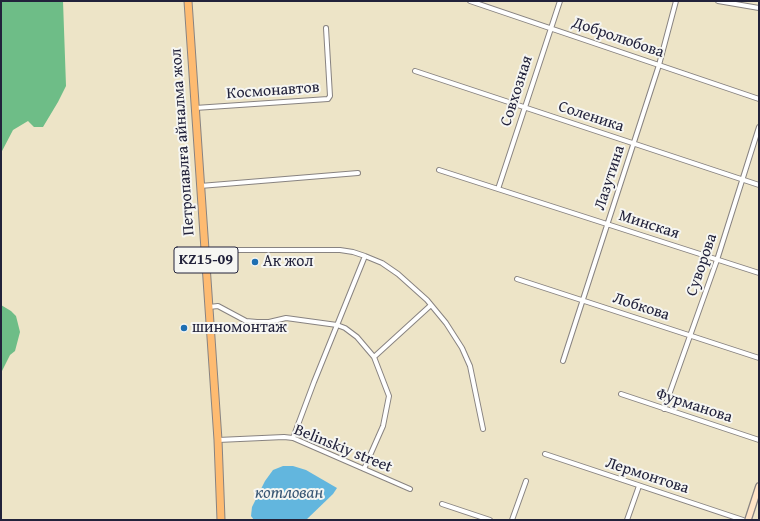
<!DOCTYPE html>
<meta charset="utf-8">
<style>
body{margin:0}
#map{position:relative;width:760px;height:521px;overflow:hidden;background:#ede4c7;font-family:"Gentium Book Plus",serif}
canvas{display:block}
.frame{position:absolute;inset:0;border:2px solid #22223b;pointer-events:none}
</style>
<div id="map">
<canvas width="760" height="521"></canvas>
<div class="frame"></div>
</div>
<script>
const ctx = document.querySelector('canvas').getContext('2d');
ctx.lineJoin = 'round';
function fillPath(path, color) {
  ctx.fillStyle = color;
  ctx.fill(path, 'evenodd');
}
function poly(rows) {
  const path = new Path2D();
  for (const r of rows) {
    path.moveTo(r[0], r[1]);
    for (let i = 2; i < r.length; i += 2) path.lineTo(r[i], r[i + 1]);
  }
  return path;
}
function trace(path, color, width, dash) {
  ctx.strokeStyle = color;
  ctx.lineWidth = width;
  ctx.lineCap = dash ? 'butt' : 'round';
  ctx.setLineDash(dash || []);
  ctx.stroke(path);
}
function label(font, color, halo, rows, align = 'center') {
  ctx.font = font + ' "Gentium Book Plus",serif';
  ctx.lineWidth = 4;
  ctx.setLineDash([]);
  ctx.textBaseline = 'middle';
  ctx.strokeStyle = halo;
  ctx.fillStyle = color;
  for (const [text, x, y, turn = 0] of rows) {
    ctx.save();
    ctx.translate(x, y);
    ctx.rotate((+turn || 0) * Math.PI / 180);
    ctx.textAlign = isNaN(turn) ? turn : align;
    if (halo) ctx.strokeText(text, 0, 0);
    ctx.fillText(text, 0, 0);
    ctx.restore();
  }
}
fillPath(poly([
 [1,1,63,1,66,86,58,102,43,127,34,127,28,121,13,130,1,153],
 [1,305,11,311,16,316,20,332,15,351,10,355,1,373]
]), '#6ebd87');
fillPath(poly([
 [283,466,293,466,306,470,337,488,333,494,306,520,254,520,251,516,252,507,265,481,273,470]
]), '#62b6de');
const street = poly([
 [470,1,759,99],
 [718,1,759,8],
 [415,71,759,185],
 [195,108,328,99,330,96,326,28],
 [439,170,759,273],
 [200,186,358,173],
 [498,189,560,1],
 [205,250,340,250,353,252,365,256,382,263,398,274,427,300,446,323,462,348,470,366,483,429],
 [517,279,759,358],
 [209,307,218,306,246,321,257,322,269,322,286,318,337,325,345,328,357,337,374,357,389,396,383,426,364,469],
 [374,357,431,305],
 [563,361,659,65,676,1],
 [621,394,759,440],
 [664,409,717,260,759,127],
 [293,438,314,382,365,256],
 [218,440,284,437,293,438,410,489],
 [545,454,743,520],
 [442,504,490,520],
 [512,520,526,481],
 [627,520,639,486]
]);
const secondary = poly([
 [748,520,759,486]
]);
const highway = poly([
 [188,1,218,440,221,520]
]);
trace(street, '#888381', 6);
trace(secondary, '#888381', 8);
trace(highway, '#888381', 9);
trace(street, '#fff', 4);
trace(secondary, '#ffe4c6', 5.5);
trace(highway, '#febb71', 7);
for (const [x, y, r, color] of [
 [255,262,4,"#1f6fb2"],
 [184,328,4,"#1f6fb2"]
]) {
  const dot = new Path2D();
  dot.arc(x, y, r, 0, 2 * Math.PI);
  ctx.fillStyle = color;
  ctx.fill(dot);
  trace(dot, '#f6f6f2', 1.5);
}
for (const [x, y, w] of [
 [206,260,64]
]) {
  const box = new Path2D();
  box.roundRect(x - w / 2, y - 13, w, 26, 3);
  ctx.fillStyle = '#f6f6f2';
  ctx.fill(box);
  trace(box, '#22223b', 1);
}
label('bold 15px', '#22223b', null, [
 ["KZ15-09",206,260]
]);
label('16px', '#22223b', '#f6f6f2', [
 ["Добролюбова",618,38,19],
 ["Космонавтов",273,91,-4],
 ["Совхозная",517,91,-72],
 ["Соленика",591,117,18],
 ["Петропавлға айналма жол",183,142,-94],
 ["Лазутина",610,178,-72],
 ["Минская",649,225,18],
 ["Суворова",702,265,-71],
 ["Лобкова",641,307,18],
 ["Фурманова",694,406,18],
 ["Belinskiy street",343,449,22],
 ["Лермонтова",647,476,18]
]);
label('16px', '#22223b', '#f6f6f2', [
 ["Ак жол",263,262],
 ["шиномонтаж",192,328]
], 'left');
label('italic 17px', '#385674', '#f6f6f2', [
 ["котлован",289,494]
]);
</script>
